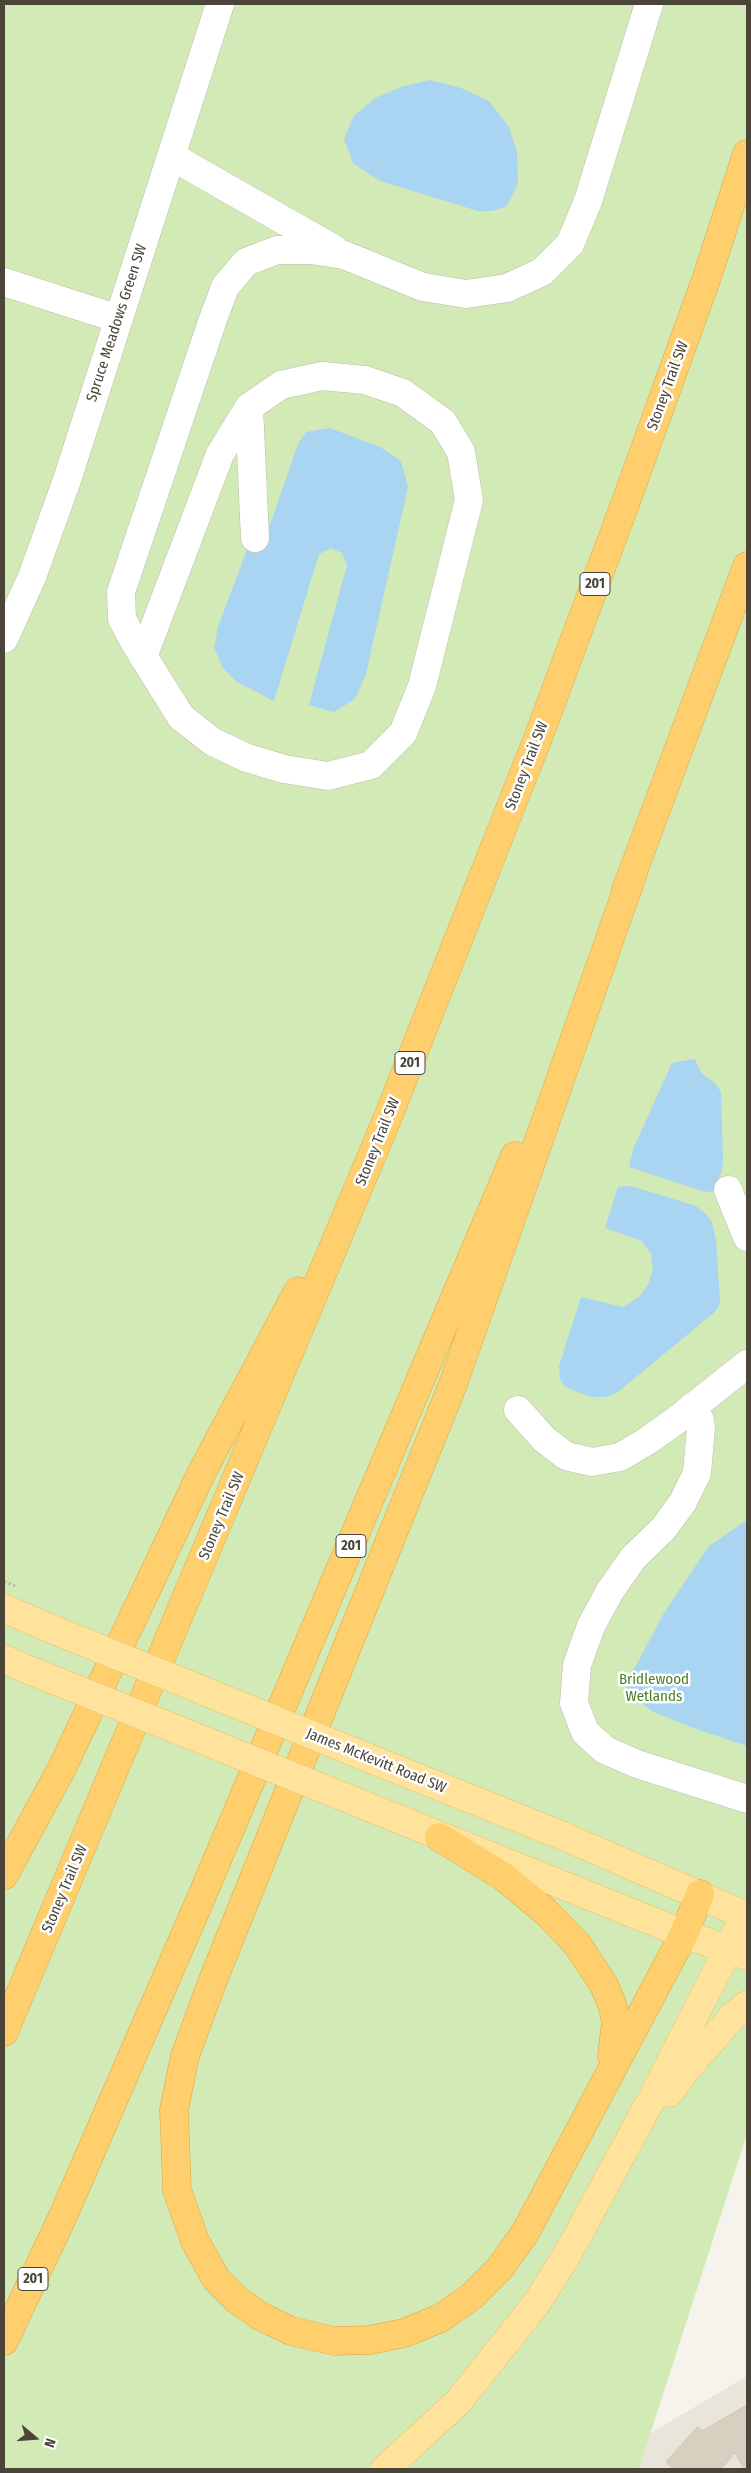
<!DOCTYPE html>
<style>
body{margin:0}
#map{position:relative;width:751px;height:2473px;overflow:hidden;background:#f6f3ec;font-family:"Fira Sans Condensed",sans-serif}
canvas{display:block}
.frame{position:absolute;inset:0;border:5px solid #4b4439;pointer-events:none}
.north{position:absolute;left:10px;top:2413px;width:50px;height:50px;-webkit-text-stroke:4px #fff;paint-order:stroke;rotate:108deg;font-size:14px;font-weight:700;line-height:20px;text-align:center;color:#4b4439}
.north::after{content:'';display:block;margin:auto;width:18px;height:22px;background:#4b4439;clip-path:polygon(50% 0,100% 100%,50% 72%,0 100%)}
</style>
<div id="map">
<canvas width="751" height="2473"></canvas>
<div class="frame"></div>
<div class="north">N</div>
</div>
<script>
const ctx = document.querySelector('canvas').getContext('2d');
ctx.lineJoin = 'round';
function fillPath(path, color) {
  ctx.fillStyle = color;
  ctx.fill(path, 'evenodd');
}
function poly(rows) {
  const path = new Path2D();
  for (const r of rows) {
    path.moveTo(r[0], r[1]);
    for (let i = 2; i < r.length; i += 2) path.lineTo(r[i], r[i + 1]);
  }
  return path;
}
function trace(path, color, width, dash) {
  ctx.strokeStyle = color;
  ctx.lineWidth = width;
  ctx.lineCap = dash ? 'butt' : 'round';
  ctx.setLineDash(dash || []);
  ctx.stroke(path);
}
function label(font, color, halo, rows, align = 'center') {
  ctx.font = font + ' "Fira Sans Condensed",sans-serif';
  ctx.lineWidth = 5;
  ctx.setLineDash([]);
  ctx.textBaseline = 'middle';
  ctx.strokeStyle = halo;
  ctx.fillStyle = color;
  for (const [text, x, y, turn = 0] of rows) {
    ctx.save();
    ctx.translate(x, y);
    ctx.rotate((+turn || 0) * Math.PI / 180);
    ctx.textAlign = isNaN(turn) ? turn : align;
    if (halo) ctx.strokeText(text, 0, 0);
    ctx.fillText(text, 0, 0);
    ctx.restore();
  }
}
fillPath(poly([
 [747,2376,747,2469,639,2469,651,2433]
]), '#eae5da');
fillPath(poly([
 [4,4,747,4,747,2134,639,2469,4,2469]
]), '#d2eab5');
fillPath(poly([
 [430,80,461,88,489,101,509,127,517,152,518,183,507,206,492,211,478,211,380,181,353,163,344,139,354,116,375,98,404,86],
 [330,428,380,447,401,461,408,487,366,674,355,699,334,712,309,705,347,565,342,553,331,548,319,554,274,701,237,682,223,668,214,648,218,627,248,547,262,548,298,444,306,432],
 [695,1059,701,1073,715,1083,721,1092,723,1158,722,1170,714,1191,705,1192,629,1167,634,1147,672,1063],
 [631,1186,696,1206,706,1214,712,1222,716,1240,720,1303,716,1311,618,1392,606,1397,591,1397,565,1387,560,1379,559,1366,581,1297,623,1307,639,1297,648,1285,653,1270,651,1254,642,1241,605,1228,618,1187],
 [747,1520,747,1746,696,1729,651,1711,625,1686,664,1613,709,1546]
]), '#a9d4f2');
const building = poly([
 [747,2405,747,2469,744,2469,735,2453,721,2469,673,2469,666,2462,697,2427,702,2431,747,2405]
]);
fillPath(building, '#d8cfc1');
trace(building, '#d3c7b4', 1);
const minor = poly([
 [171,156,334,249],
 [4,282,119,319],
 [249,407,255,538],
 [4,639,32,577,67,480,220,4],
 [143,657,220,454,249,407,281,385,322,376,365,380,403,393,443,422,461,452,469,500,422,686,403,733,371,765,328,776,284,769,247,758,213,742,181,717,135,643,122,619,121,592,212,322,225,287,246,262,277,250,310,250,344,255,423,287,466,294,507,288,542,272,570,244,588,201,649,4],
 [728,1190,747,1237],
 [692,1407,700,1420,701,1428,697,1473,683,1502,663,1529,633,1558,610,1591,591,1626,577,1665,574,1703,585,1732,605,1750,637,1764,747,1799],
 [518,1410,544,1439,566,1456,592,1462,620,1457,647,1441,678,1419,747,1364]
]);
const major = poly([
 [4,1608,42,1625],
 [4,1659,24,1668],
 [376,1761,563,1836,747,1916],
 [359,1803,684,1934,747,1956],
 [669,2093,684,2072,733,2016,747,2005],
 [385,2469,458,2402,536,2304,567,2255,650,2102,728,1950,744,1915]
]);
const highway = poly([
 [633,873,453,1384,213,1980,185,2056,174,2110,177,2190,195,2241,216,2279,236,2299,260,2316,291,2331,334,2341,370,2340,404,2333,441,2318,472,2296,500,2268,525,2233,684,1934,700,1894],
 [626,890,747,566],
 [439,1837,504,1877,546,1912,577,1944,604,1985,612,2004,616,2021,612,2056],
 [4,1875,62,1768,201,1474,298,1291],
 [4,2032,388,1117,538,738,625,504,707,277,747,154],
 [4,2341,63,2216,201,1898,515,1156]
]);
trace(minor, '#c2bbae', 29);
trace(major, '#e6c16a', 29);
trace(highway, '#e0a43c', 29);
trace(poly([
 [4,1581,15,1586]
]), '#c4b79f', 3, [2.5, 2.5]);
trace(minor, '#fff', 28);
trace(major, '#ffe39c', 28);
trace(highway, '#ffcf6e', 28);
const majorBridge = poly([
 [42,1625,376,1761],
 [24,1668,359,1803]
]);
trace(majorBridge, '#e6c16a', 29, []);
trace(majorBridge, '#ffe39c', 28);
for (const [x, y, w] of [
 [595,584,30],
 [410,1063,30],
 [351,1546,30],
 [33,2279,30]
]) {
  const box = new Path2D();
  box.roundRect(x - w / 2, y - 11.5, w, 23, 4);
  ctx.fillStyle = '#fff';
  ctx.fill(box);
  trace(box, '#4b4439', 1);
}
label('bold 14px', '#4b4439', null, [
 ["201",595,584],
 ["201",410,1063],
 ["201",351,1546],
 ["201",33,2279]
]);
label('15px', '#4b4439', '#fff', [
 ["Spruce Meadows Green SW",117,323,-72],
 ["Stoney Trail SW",668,386,-70],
 ["Stoney Trail SW",527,766,-69],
 ["Stoney Trail SW",378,1142,-68],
 ["Stoney Trail SW",222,1516,-67],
 ["James McKevitt Road SW",376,1761,22],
 ["Stoney Trail SW",65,1889,-67]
]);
label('15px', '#4a7f2a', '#fff', [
 ["Bridlewood",654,1680],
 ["Wetlands",654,1697]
]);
</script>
